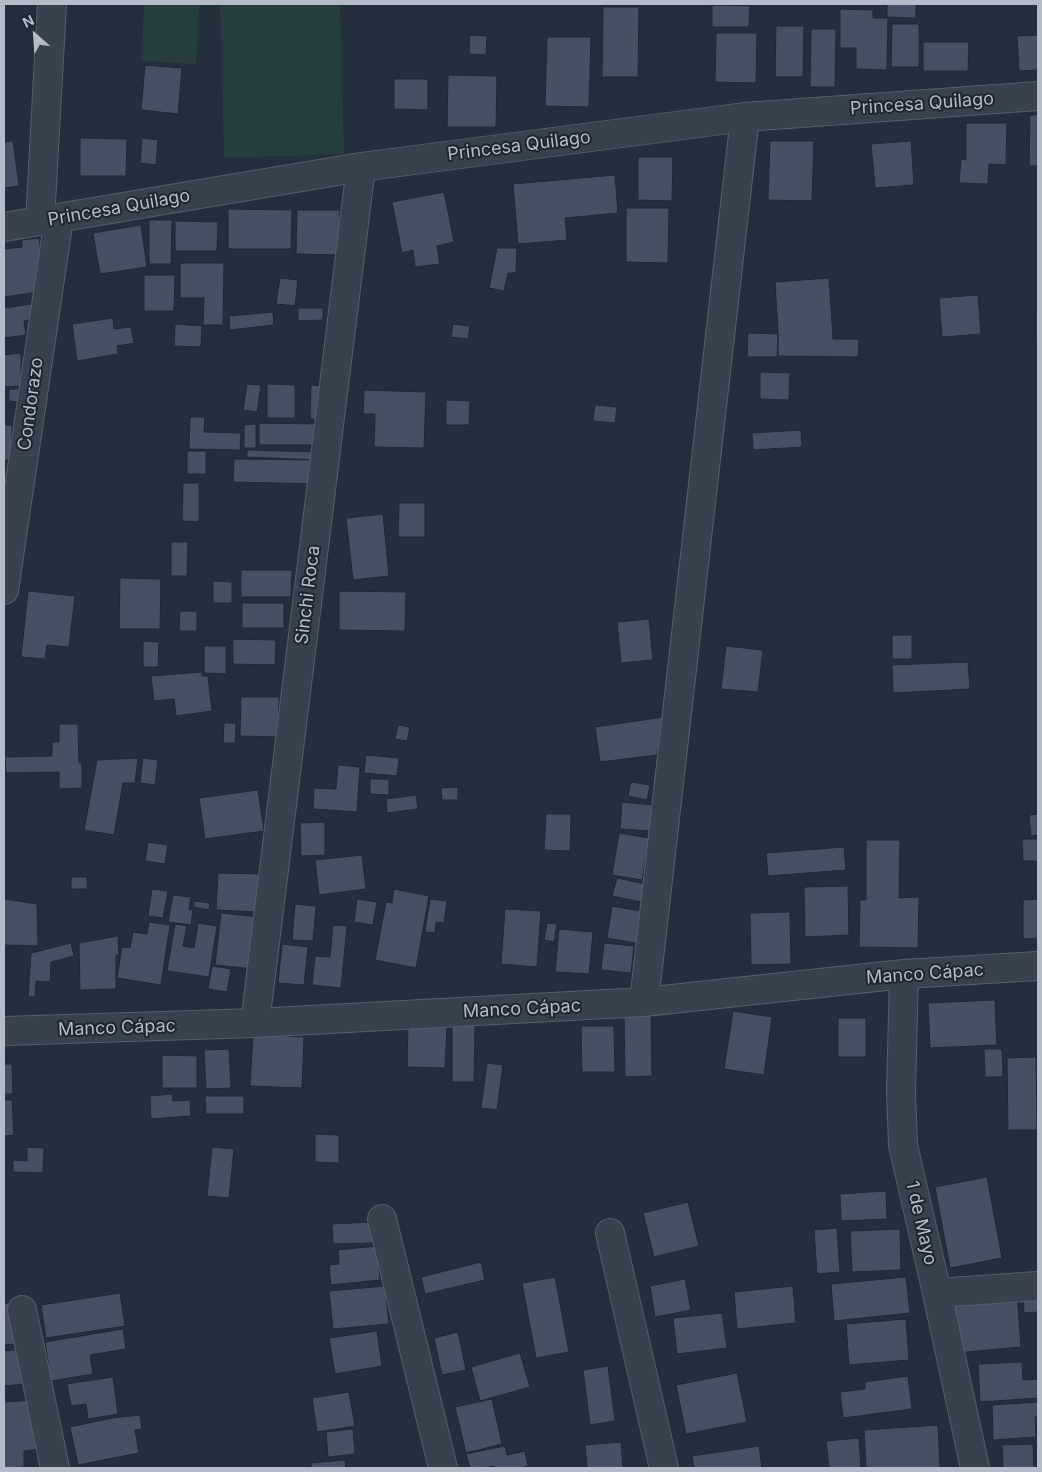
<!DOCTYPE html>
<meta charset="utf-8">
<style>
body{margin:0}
#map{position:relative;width:1042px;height:1472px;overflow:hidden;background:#242f3e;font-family:Inter,sans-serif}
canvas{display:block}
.frame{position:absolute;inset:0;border:5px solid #b4bcc9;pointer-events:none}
.north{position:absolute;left:10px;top:10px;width:50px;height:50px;-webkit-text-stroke:4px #1d2633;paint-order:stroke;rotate:334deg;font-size:14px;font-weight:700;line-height:20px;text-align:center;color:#b4bcc9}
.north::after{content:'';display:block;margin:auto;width:18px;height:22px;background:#b4bcc9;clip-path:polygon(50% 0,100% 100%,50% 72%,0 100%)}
</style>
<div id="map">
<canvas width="1042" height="1472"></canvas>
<div class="frame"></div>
<div class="north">N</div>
</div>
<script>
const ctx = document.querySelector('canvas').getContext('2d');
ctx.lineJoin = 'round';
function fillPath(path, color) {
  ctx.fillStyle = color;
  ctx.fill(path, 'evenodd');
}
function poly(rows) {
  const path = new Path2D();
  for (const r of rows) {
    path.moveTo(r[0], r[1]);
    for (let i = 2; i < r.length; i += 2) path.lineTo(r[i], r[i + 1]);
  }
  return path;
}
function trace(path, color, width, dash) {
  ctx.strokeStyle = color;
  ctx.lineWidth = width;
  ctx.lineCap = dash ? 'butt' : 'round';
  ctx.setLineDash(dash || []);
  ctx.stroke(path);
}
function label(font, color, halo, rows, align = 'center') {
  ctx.font = font + ' Inter,sans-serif';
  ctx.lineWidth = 4;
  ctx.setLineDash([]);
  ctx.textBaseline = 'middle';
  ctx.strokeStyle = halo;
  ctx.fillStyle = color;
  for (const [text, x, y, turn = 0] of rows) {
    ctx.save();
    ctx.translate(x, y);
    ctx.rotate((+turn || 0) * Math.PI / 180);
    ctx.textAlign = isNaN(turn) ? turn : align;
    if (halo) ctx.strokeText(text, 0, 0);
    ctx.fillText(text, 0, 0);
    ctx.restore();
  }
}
fillPath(poly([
 [144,4,199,4,196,64,141,61],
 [220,4,340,4,344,154,224,158]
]), '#263c3f');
const building = poly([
 [887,4,916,4,916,18,887,17,887,4],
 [712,5,750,6,749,27,712,27,712,5],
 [603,7,639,7,638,77,602,77,603,7],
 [840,9,873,10,873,18,888,18,887,70,856,69,856,48,840,48,840,9],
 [892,24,919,24,919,67,891,67,892,24],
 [776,26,804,26,803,77,775,77,776,26],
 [811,29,836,29,835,87,810,87,811,29],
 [716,33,757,33,756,83,715,82,716,33],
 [470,35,487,36,486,55,469,54,470,35],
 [1038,35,1038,70,1019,71,1017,36,1038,35],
 [547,37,591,37,589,107,545,106,547,37],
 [923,42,969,42,968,71,923,71,923,42],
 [145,65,182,68,178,114,141,110,145,65],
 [448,75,497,76,496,127,447,127,448,75],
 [394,79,428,79,428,110,394,109,394,79],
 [1030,115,1038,115,1038,166,1029,166,1030,115],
 [966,123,1007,123,1006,165,989,164,988,184,959,183,961,159,966,160,966,123],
 [80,138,127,139,126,176,80,176,80,138],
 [142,138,158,140,156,165,140,163,142,138],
 [13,141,19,186,4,188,4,142,13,141],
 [770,141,814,141,812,201,768,200,770,141],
 [911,141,914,185,875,188,871,144,911,141],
 [638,157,673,157,672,201,638,200,638,157],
 [615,175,618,213,565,218,567,240,518,244,513,184,615,175],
 [444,192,454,242,437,246,440,264,415,267,413,250,402,253,392,202,444,192],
 [626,208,669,208,668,263,626,262,626,208],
 [228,209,292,210,291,249,228,249,228,209],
 [297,210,340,210,339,255,296,254,297,210],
 [149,220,172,220,171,264,149,264,149,220],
 [175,221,218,222,217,251,175,251,175,221],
 [141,225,147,267,100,274,93,233,141,225],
 [39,238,45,291,4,297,4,249,22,247,22,240,39,238],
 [497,248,517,248,516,273,508,273,504,291,489,288,497,248],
 [180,263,224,263,223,325,203,325,204,298,180,298,180,263],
 [144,275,175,275,174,311,144,311,144,275],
 [280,278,298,280,295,306,276,304,280,278],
 [829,278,833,339,859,339,858,357,778,356,778,331,775,282,829,278],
 [978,295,981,334,942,337,939,298,978,295],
 [32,304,34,319,24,321,26,335,4,338,4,308,32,304],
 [298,308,323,308,323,320,298,321,298,308],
 [273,312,274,325,230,330,229,316,273,312],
 [1036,312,1038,312,1038,341,1036,341,1036,312],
 [113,318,114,329,131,327,134,343,117,346,118,354,77,361,72,324,113,318],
 [175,324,202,326,201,347,174,346,175,324],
 [453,324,470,326,468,339,451,337,453,324],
 [748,333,778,334,777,357,747,357,748,333],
 [21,353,21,386,4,387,4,355,21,353],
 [760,372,790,373,789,400,760,399,760,372],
 [247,384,261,385,257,412,243,410,247,384],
 [267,384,295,385,295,418,267,418,267,384],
 [311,385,327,386,327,419,310,419,311,385],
 [9,389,19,389,19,402,9,401,9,389],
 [364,390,426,392,424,448,374,447,375,414,363,414,364,390],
 [446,400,470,401,469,425,446,425,446,400],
 [595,405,617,407,615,423,593,421,595,405],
 [190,417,205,417,204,432,241,433,240,450,189,449,190,417],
 [259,423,320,424,320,445,259,445,259,423],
 [256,424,256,448,244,448,244,425,256,424],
 [4,425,12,425,11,460,4,460,4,425],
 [801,430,802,447,753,450,752,433,801,430],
 [247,450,321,452,320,460,247,457,247,450],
 [187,451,206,451,206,474,187,474,187,451],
 [234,459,320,460,320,484,233,482,234,459],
 [183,483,199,483,199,522,182,521,183,483],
 [399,503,425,503,425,537,398,537,399,503],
 [383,514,389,576,353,580,346,518,383,514],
 [171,542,188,542,187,576,171,576,171,542],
 [241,570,292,570,291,597,241,597,241,570],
 [120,578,161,579,160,629,119,629,120,578],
 [213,581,232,582,232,603,213,603,213,581],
 [28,591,75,596,69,647,47,645,45,659,21,657,28,591],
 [339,591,406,592,405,631,339,630,339,591],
 [242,603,284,603,284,628,242,628,242,603],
 [180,611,197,611,197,631,179,631,180,611],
 [649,619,653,660,621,663,617,622,649,619],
 [892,635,912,635,912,659,892,659,892,635],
 [233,639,276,640,275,665,233,664,233,639],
 [143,641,159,642,158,667,143,667,143,641],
 [204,646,226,646,226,674,204,673,204,646],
 [726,646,763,650,758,692,721,689,726,646],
 [968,662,970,689,893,693,892,665,968,662],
 [202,672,202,676,208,676,212,711,176,716,174,699,154,701,151,676,202,672],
 [241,697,279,697,278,737,240,736,241,697],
 [664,717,657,755,600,762,595,727,664,717],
 [224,723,236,723,235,743,223,743,224,723],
 [59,724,78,724,79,763,82,763,82,788,59,789,59,772,6,773,5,757,52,756,52,742,59,742,59,724],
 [398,725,410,727,407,741,395,739,398,725],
 [366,755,399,758,397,776,364,773,366,755],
 [138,758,135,783,123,783,114,835,84,830,97,760,138,758],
 [143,758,158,760,155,785,140,783,143,758],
 [338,765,360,767,357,812,313,809,314,788,336,789,338,765],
 [370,779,389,779,389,795,370,794,370,779],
 [631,782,650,785,647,800,628,796,631,782],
 [458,787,458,800,442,800,441,788,458,787],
 [258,790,264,831,205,839,199,798,258,790],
 [416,795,418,809,387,813,386,799,416,795],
 [622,802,653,805,651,831,620,829,622,802],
 [546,814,571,814,570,851,544,850,546,814],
 [1038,814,1038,835,1031,836,1029,815,1038,814],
 [325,822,325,855,301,856,300,823,325,822],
 [619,833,649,838,642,880,612,875,619,833],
 [1022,839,1038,839,1038,861,1023,861,1022,839],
 [866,840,900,840,899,898,919,897,918,948,859,947,860,900,866,900,866,840],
 [148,842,168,845,165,864,145,861,148,842],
 [844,847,846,870,768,876,766,853,844,847],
 [362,855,366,889,319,895,315,860,362,855],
 [218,873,262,874,260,912,216,910,218,873],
 [71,877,87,877,87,889,71,889,71,877],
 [617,878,645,884,641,902,612,896,617,878],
 [848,886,849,935,805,937,804,887,848,886],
 [152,889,168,891,163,918,148,916,152,889],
 [394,889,429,896,416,968,375,960,386,902,392,903,394,889],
 [173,895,191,897,189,909,193,910,191,925,168,922,173,895],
 [4,899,37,904,38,946,4,945,4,899],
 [357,899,377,902,373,925,354,922,357,899],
 [430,899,447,901,444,923,436,922,435,933,425,932,430,899],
 [1038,899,1038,938,1023,939,1023,900,1038,899],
 [194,901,210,903,209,910,194,907,194,901],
 [295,904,316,906,313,941,292,940,295,904],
 [612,906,646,912,641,944,607,938,612,906],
 [505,909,541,911,537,967,501,964,505,909],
 [790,912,791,964,751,965,750,913,790,912],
 [221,913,259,917,253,969,215,965,221,913],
 [149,922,170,925,161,985,117,978,122,947,130,948,133,932,147,934,149,922],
 [198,923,217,926,209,977,167,971,175,924,187,926,183,946,194,948,198,923],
 [547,923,557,924,554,942,544,940,547,923],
 [333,925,347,926,341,988,312,985,315,956,330,957,333,925],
 [559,929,593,932,589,974,555,972,559,929],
 [118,936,119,955,116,956,116,989,80,990,79,943,118,936],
 [71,943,74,956,51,962,50,982,36,981,35,997,28,997,31,953,71,943],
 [604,943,634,946,631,973,601,970,604,943],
 [282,944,308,947,304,985,278,983,282,944],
 [212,966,231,969,227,992,208,989,212,966],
 [995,1000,997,1045,930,1048,928,1003,995,1000],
 [733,1011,772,1017,764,1075,724,1069,733,1011],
 [624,1012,651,1012,652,1076,625,1077,624,1012],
 [838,1018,866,1018,866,1057,838,1057,838,1018],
 [452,1025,475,1025,474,1082,452,1082,452,1025],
 [408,1026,447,1027,445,1068,407,1067,408,1026],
 [581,1026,614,1026,615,1072,582,1072,581,1026],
 [253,1034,304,1037,302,1088,250,1086,253,1034],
 [229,1049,231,1088,206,1089,204,1050,229,1049],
 [984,1049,1002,1049,1003,1077,985,1077,984,1049],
 [162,1055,197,1056,197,1088,162,1088,162,1055],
 [1036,1057,1037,1130,1008,1130,1007,1058,1036,1057],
 [487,1063,503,1065,497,1110,481,1108,487,1063],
 [4,1064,12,1064,13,1094,4,1094,4,1064],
 [172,1094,173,1101,190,1100,191,1116,151,1119,150,1096,172,1094],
 [205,1096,244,1096,244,1114,206,1114,205,1096],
 [4,1100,12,1100,14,1135,4,1136,4,1100],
 [315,1134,339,1135,339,1163,315,1162,315,1134],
 [27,1147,44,1148,43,1173,13,1172,13,1160,27,1161,27,1147],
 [212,1147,234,1149,229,1198,207,1196,212,1147],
 [987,1177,1002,1258,950,1268,935,1187,987,1177],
 [886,1191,887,1219,841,1221,840,1194,886,1191],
 [688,1202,699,1246,654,1257,643,1213,688,1202],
 [373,1222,373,1243,333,1244,332,1224,373,1222],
 [837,1228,840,1272,817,1274,814,1230,837,1228],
 [900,1229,901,1270,852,1272,850,1231,900,1229],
 [377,1246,380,1280,331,1285,329,1265,339,1264,338,1250,377,1246],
 [481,1262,485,1280,425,1294,421,1277,481,1262],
 [555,1277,569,1352,536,1358,522,1283,555,1277],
 [906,1277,910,1313,834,1321,831,1284,906,1277],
 [685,1279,691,1310,655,1317,650,1286,685,1279],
 [385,1286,389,1324,333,1329,329,1291,385,1286],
 [793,1286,796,1323,737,1329,734,1292,793,1286],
 [120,1293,125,1326,46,1338,41,1305,120,1293],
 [1017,1293,1021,1347,956,1353,951,1299,1017,1293],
 [1038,1294,1038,1312,1024,1313,1023,1295,1038,1294],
 [4,1303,11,1303,15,1344,4,1345,4,1303],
 [722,1313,727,1348,677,1354,673,1318,722,1313],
 [906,1319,909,1360,849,1365,846,1324,906,1319],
 [123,1329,126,1349,90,1355,93,1374,51,1381,45,1342,123,1329],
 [377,1331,382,1366,335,1374,329,1338,377,1331],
 [458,1332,466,1370,442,1375,434,1338,458,1332],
 [21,1349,25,1384,4,1386,4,1351,21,1349],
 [520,1353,530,1387,480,1401,471,1367,520,1353],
 [1022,1362,1023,1380,1038,1379,1038,1398,980,1402,978,1364,1022,1362],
 [608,1366,615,1421,590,1425,583,1370,608,1366],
 [737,1373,747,1422,686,1434,676,1385,737,1373],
 [908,1376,912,1409,843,1418,840,1392,865,1389,865,1382,908,1376],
 [113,1377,118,1414,88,1419,86,1404,71,1406,67,1384,113,1377],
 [349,1392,355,1426,317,1432,312,1398,349,1392],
 [492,1399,502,1444,466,1453,455,1407,492,1399],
 [36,1400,39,1449,24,1451,24,1467,4,1468,4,1402,36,1400],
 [1038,1402,1038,1417,1035,1417,1036,1437,993,1440,992,1405,1038,1402],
 [140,1415,142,1429,135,1430,139,1453,78,1465,70,1427,112,1418,140,1415],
 [938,1425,940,1468,866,1468,864,1430,938,1425],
 [353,1429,355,1454,328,1457,326,1432,353,1429],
 [859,1438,861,1468,829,1468,826,1441,859,1438],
 [621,1442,623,1468,587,1468,585,1445,621,1442],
 [1033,1444,1034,1468,1003,1468,1002,1445,1033,1444],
 [505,1446,507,1455,525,1451,528,1466,521,1468,495,1468,494,1466,483,1468,470,1468,466,1454,505,1446],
 [759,1446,762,1468,694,1468,692,1456,759,1446],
 [345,1460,346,1468,311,1468,311,1463,345,1460]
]);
fillPath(building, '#455162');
trace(building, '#1f2835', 1);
const minor = poly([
 [40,221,52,4],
 [4,227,361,167,745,117,1038,96],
 [4,590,59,218],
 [904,974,901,1092,903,1145,937,1293,975,1468],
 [644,1002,745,117],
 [255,1023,361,167],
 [4,1031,255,1023,644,1002,904,974,1038,966],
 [382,1219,443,1468],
 [610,1233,664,1468],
 [937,1293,1038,1286],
 [22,1310,55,1468]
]);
trace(minor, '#565f6c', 30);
trace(minor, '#38414e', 28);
label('18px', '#b4bcc9', '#1d2633', [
 ["Princesa Quilago",922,104,-4],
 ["Princesa Quilago",519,146,-7],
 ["Princesa Quilago",119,208,-10],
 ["Condorazo",31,404,-82],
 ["Sinchi Roca",308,595,-83],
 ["Manco Cápac",925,974,-4],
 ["Manco Cápac",522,1009,-3],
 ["Manco Cápac",117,1028,-2],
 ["1 de Mayo",921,1223,77]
]);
</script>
